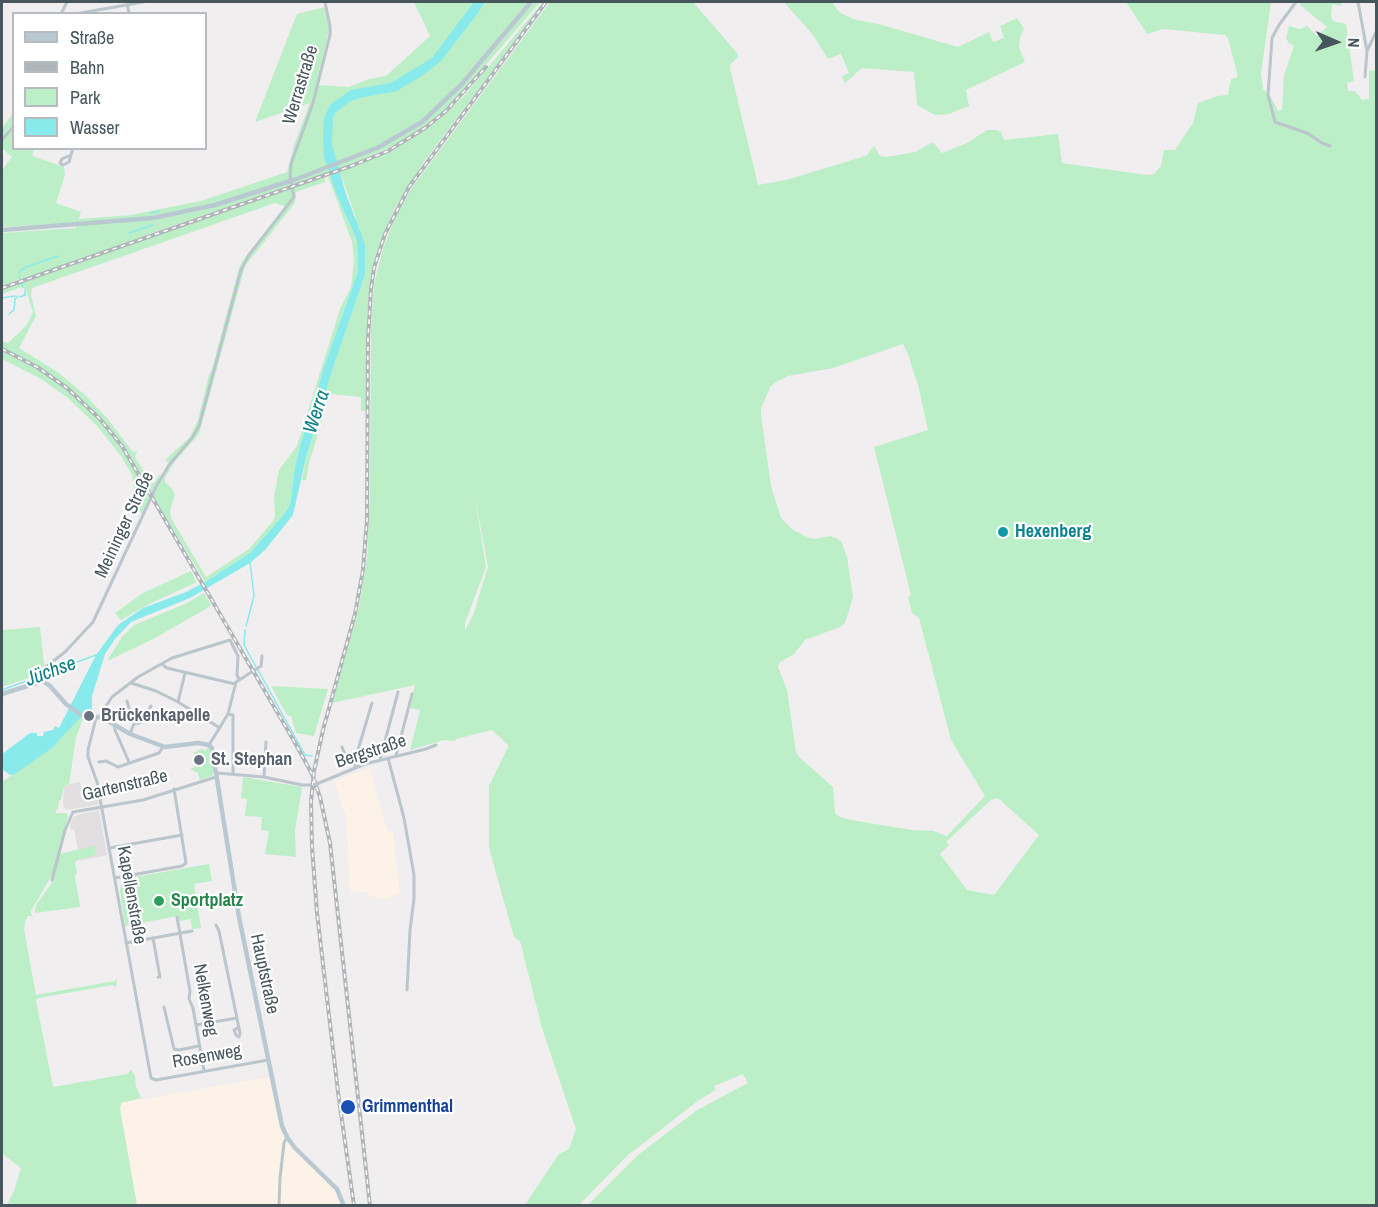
<!DOCTYPE html>
<meta charset="utf-8">
<style>
body{margin:0}
#map{position:relative;width:1378px;height:1207px;overflow:hidden;background:#f1eeef;font-family:"Archivo Narrow",sans-serif}
canvas{display:block}
.frame{position:absolute;inset:0;border:3px solid #46565c;pointer-events:none}
.legend{position:absolute;left:12px;top:12px;width:195px;height:138px;box-sizing:border-box;background:#fff;border:2px solid #b5bbbe;margin:0;padding:8px 10px;list-style:none;font-size:18px;color:#46565c}
.legend li{display:flex;align-items:center;gap:12px;height:30px}
.legend b{width:30px;border:2px solid #b5bbbe}
.north{position:absolute;left:1306px;top:12px;width:60px;height:60px;-webkit-text-stroke:4px #fff;paint-order:stroke;rotate:92deg;font-size:16px;font-weight:700;line-height:24px;text-align:center;color:#46565c}
.north::after{content:'';display:block;margin:auto;width:21px;height:27px;background:#46565c;clip-path:polygon(50% 0,100% 100%,50% 72%,0 100%)}
</style>
<div id="map">
<canvas width="1378" height="1207"></canvas>
<div class="frame"></div>
<ul class="legend">
<li><b style="height:8px;background:#bac9d1"></b>Straße</li>
<li><b style="height:8px;background:#b0b5b9"></b>Bahn</li>
<li><b style="height:16px;background:#bcefc7"></b>Park</li>
<li><b style="height:16px;background:#89eaec"></b>Wasser</li>
</ul>
<div class="north">N</div>
</div>
<script>
const ctx = document.querySelector('canvas').getContext('2d');
ctx.lineJoin = 'round';
function fillPath(path, color) {
  ctx.fillStyle = color;
  ctx.fill(path, 'evenodd');
}
function poly(rows) {
  const path = new Path2D();
  for (const r of rows) {
    path.moveTo(r[0], r[1]);
    for (let i = 2; i < r.length; i += 2) path.lineTo(r[i], r[i + 1]);
  }
  return path;
}
function trace(path, color, width, dash) {
  ctx.strokeStyle = color;
  ctx.lineWidth = width;
  ctx.lineCap = dash ? 'butt' : 'round';
  ctx.setLineDash(dash || []);
  ctx.stroke(path);
}
function label(font, color, halo, rows, align = 'center') {
  ctx.font = font + ' "Archivo Narrow",sans-serif';
  ctx.lineWidth = 4.5;
  ctx.setLineDash([]);
  ctx.textBaseline = 'middle';
  ctx.strokeStyle = halo;
  ctx.fillStyle = color;
  for (const [text, x, y, turn = 0] of rows) {
    ctx.save();
    ctx.translate(x, y);
    ctx.rotate((+turn || 0) * Math.PI / 180);
    ctx.textAlign = isNaN(turn) ? turn : align;
    if (halo) ctx.strokeText(text, 0, 0);
    ctx.fillText(text, 0, 0);
    ctx.restore();
  }
}
fillPath(poly([
 [369,768,388,831,393,832,400,893,386,899,369,896,367,892,355,893,350,890,346,817,334,781],
 [269,1077,281,1132,332,1187,341,1205,137,1205,120,1109,121,1103]
]), '#fcf2e7');
fillPath(poly([
 [80,782,83,799,98,796,99,803,96,805,66,810,63,804,64,787,70,784],
 [99,810,107,855,80,861,74,829,71,830,70,825,72,819,76,815]
]), '#e2dfe1');
fillPath(poly([
 [414,2,540,2,453,103,430,123,407,139,364,159,339,168,336,163,327,166,329,172,146,235,147,238,325,177,325,182,296,192,295,202,291,208,245,266,199,434,176,460,165,477,165,482,172,489,175,495,170,510,171,518,206,577,249,549,273,521,275,515,274,497,279,470,297,446,340,309,351,287,354,260,352,242,328,176,330,175,357,240,358,271,323,370,311,414,301,442,295,467,290,505,285,513,250,553,205,582,153,496,171,464,165,460,190,437,198,420,209,375,212,369,239,268,243,260,284,209,284,206,275,203,32,288,31,295,36,316,19,348,59,373,84,394,107,418,132,451,137,452,135,457,151,483,154,483,160,474,161,475,143,514,130,504,134,487,132,475,121,456,98,427,68,398,41,379,2,359,2,341,8,343,27,325,33,312,26,290,22,287,2,294,2,290,23,282,21,278,2,286,2,233,76,228,77,223,2,227,2,170,12,157,3,149,2,150,2,129,13,113,14,148,34,149,32,156,64,167,65,175,56,203,81,212,79,219,131,215,201,201,287,172,294,145,310,103,255,122,297,14,325,7,329,26,327,41,316,85,349,87,369,79,386,76,430,36],
 [543,2,545,2,423,163,394,210,379,246,371,279,367,316,366,411,361,411,361,397,330,394,309,463,306,480,302,480,306,458,334,365,365,275,355,215,340,172,393,150,440,119,464,96],
 [550,2,693,2,737,53,738,57,730,65,730,68,758,185,786,180,862,157,867,155,874,146,880,156,886,157,915,152,933,142,942,153,967,143,987,130,996,130,1001,132,1004,140,1058,134,1062,163,1147,175,1154,174,1161,166,1164,150,1175,150,1193,123,1198,103,1217,96,1228,95,1231,79,1238,77,1228,38,1225,35,1163,29,1147,34,1126,2,1271,2,1261,73,1263,89,1271,97,1278,111,1282,110,1284,75,1294,46,1288,42,1286,38,1289,26,1300,29,1307,26,1317,36,1327,27,1300,5,1302,2,1342,2,1341,6,1332,4,1331,17,1333,21,1346,24,1354,81,1347,83,1348,91,1355,91,1362,100,1369,99,1369,70,1376,71,1376,1205,588,1205,638,1155,697,1110,748,1083,743,1074,714,1086,716,1090,699,1100,628,1155,579,1205,525,1205,559,1154,569,1149,576,1129,542,1028,520,941,514,937,489,848,489,786,508,747,508,745,492,730,456,739,455,741,444,740,410,750,420,710,410,708,415,685,332,703,359,607,367,559,370,499,371,324,374,284,384,245,399,209,411,189],
 [903,344,908,354,919,389,928,430,874,447,911,595,908,597,912,613,919,618,951,740,985,796,947,836,933,831,912,830,851,820,838,816,835,813,833,787,800,758,796,752,787,690,778,667,780,662,794,654,805,640,840,627,845,623,853,597,847,557,842,543,838,539,830,536,814,539,807,537,793,530,781,518,771,486,761,415,761,408,766,397,770,387,776,382,788,376,833,368],
 [475,497,488,567,474,613,465,631,465,623,486,567],
 [998,798,1039,835,994,895,967,890,940,854,949,845,946,842,991,800],
 [784,2,832,2,839,12,853,19,882,25,958,47,989,32,993,42,1004,38,1000,26,1017,18,1024,29,1020,37,1019,47,1025,62,966,90,969,106,949,114,935,115,917,105,914,72,862,68,845,83,842,76,849,73,841,54,828,59,813,35],
 [191,571,196,581,195,583,149,604,121,620,115,613,143,593],
 [204,593,211,605,206,609,155,638,107,661,122,637,134,625,185,604],
 [40,627,44,665,40,674,2,687,2,630],
 [271,686,328,689,314,736,296,733,291,716,287,715],
 [83,718,76,738,69,784,64,787,61,800,59,800,58,808,56,810,56,813,66,813,68,816,52,875,31,911,32,916,28,916,25,922,24,929,36,995,115,981,117,978,116,987,113,985,38,998,36,1000,53,1087,127,1074,131,1070,135,1076,136,1087,141,1098,121,1103,120,1109,137,1205,7,1205,10,1198,14,1191,21,1168,4,1155,2,1150,2,782,52,748,76,721],
 [208,747,211,750,214,772,212,776,200,780,198,773,190,769,195,767,192,757,195,756,199,765,203,764,200,754,195,755,193,753,202,749,206,751],
 [243,777,302,787,295,831,296,857,265,854,269,831,261,830,262,817,245,816,247,799,241,798],
 [94,846,96,855,80,859,75,862,77,873,75,876,80,907,35,913,36,905,53,881,59,854],
 [209,864,212,881,194,884,201,928,192,929,191,919,179,921,178,916,125,926,120,890,123,879]
]), '#bcefc7');
fillPath(poly([
 [474,2,485,2,478,13,441,61,423,75,397,91,359,98,349,102,335,113,333,118,332,144,346,194,365,244,365,275,334,365,306,458,293,515,265,550,250,563,190,598,131,622,115,639,105,654,92,696,92,710,76,722,52,748,15,774,10,775,2,769,2,754,30,733,37,733,37,736,43,736,44,732,53,730,55,726,59,728,96,655,118,625,143,608,186,592,205,582,250,553,285,513,290,505,295,467,301,442,311,414,323,370,358,271,357,240,336,193,324,157,323,133,324,119,328,109,331,104,351,90,391,83,432,58]
]), '#89eaec');
trace(poly([
 [151,213,159,211],
 [129,233,153,225],
 [19,274,20,271,26,267,58,256],
 [19,277,23,287],
 [20,297,25,295,25,290],
 [2,298,15,296],
 [9,314,14,310,15,299,18,296],
 [246,626,254,596,250,562],
 [245,630,244,645,256,667],
 [258,670,305,755,312,756],
 [2,690,96,655]
]), '#89eaec', 1.5);
trace(poly([
 [127,2,129,14],
 [1296,2,1279,25,1272,38,1268,95,1275,122,1307,133,1322,143,1330,146],
 [1358,2,1367,51],
 [61,14,67,2],
 [75,14,143,2],
 [1365,77,1367,51,1376,32],
 [2,140,14,126],
 [71,155,62,159,60,163,63,165,69,162,73,148],
 [163,665,167,668,235,684],
 [43,681,43,669,65,652,93,622,156,487,169,465,192,438,199,426,241,270,249,255,294,197,290,177,291,164,313,103,330,35,330,26,325,2],
 [131,683,156,691,178,702,220,728],
 [127,701,130,712,135,721,130,734],
 [178,702,185,673],
 [228,714,233,715,233,774],
 [99,717,112,697,138,677,172,658,230,640,238,656,237,675,239,679],
 [96,718,88,750,88,757,97,782,151,1078,156,1080,268,1060],
 [135,721,138,714],
 [114,724,115,730,129,762],
 [134,724,143,722,151,706],
 [209,745,228,714,236,682,261,666,262,656],
 [342,747,348,762,353,764],
 [396,756,412,694],
 [388,758,404,818,414,875,414,899,410,930,407,990],
 [380,760,398,692],
 [99,762,106,761,118,767,159,753,163,747],
 [355,768,355,760,372,703],
 [217,773,264,777,302,785,314,785],
 [264,777,266,742],
 [319,783,365,764,426,749,436,745],
 [109,848,182,835],
 [115,878,182,866,186,863,174,789],
 [52,880,65,830,73,812,143,800,216,777],
 [177,917,190,991,189,999,193,1008,204,1071],
 [216,925,219,931,240,1033,239,1037,236,1035,234,1030,239,1027],
 [153,938,160,977,158,977],
 [126,943,192,931],
 [164,1007,174,1049,179,1050,199,1046],
 [196,1025,237,1018],
 [279,1206,280,1178,284,1143,287,1137]
]), '#bac6cc', 3);
trace(poly([
 [294,180,377,148,422,122,462,84,531,2],
 [2,230,153,218,215,205,287,182],
 [2,694,43,681,50,686,66,704,88,720,91,720,97,717,103,718,130,734,165,747,198,743,209,745,212,748,239,917,282,1126,287,1137,295,1148,337,1189,344,1206]
]), '#bac9d1', 4.5);
const rail = poly([
 [2,288,351,166,388,151,425,128,446,111,486,67],
 [2,349,37,367,67,388,100,419,122,446,294,741,312,774,320,797,330,843,370,1206],
 [354,1206,338,1092,317,913,312,847,311,802,314,771,323,730,355,614,363,570,367,520,368,338,371,289,374,268,385,234,409,187,546,2]
]);
trace(rail, '#b0b5b9', 4);
trace(rail, '#fff', 1.5, [4.5]);
trace(poly([
 [314,785,319,783]
]), '#bac6cc', 3);
trace(poly([
 [287,182,294,180]
]), '#bac9d1', 4.5);
for (const [x, y, r, color] of [
 [1003,532,6,"#0f9aa8"],
 [89,716,6,"#6b7280"],
 [199,760,6,"#6b7280"],
 [159,901,6,"#2e9e5b"],
 [348,1107,8,"#1a4fb4"]
]) {
  const dot = new Path2D();
  dot.arc(x, y, r, 0, 2 * Math.PI);
  ctx.fillStyle = color;
  ctx.fill(dot);
  trace(dot, '#fff', 2);
}
label('18px', '#46565c', '#fff', [
 ["Werrastraße",301,85,-73],
 ["Meininger Straße",125,525,-65],
 ["Bergstraße",371,752,-18],
 ["Gartenstraße",125,786,-13],
 ["Kapellenstraße",131,895,80],
 ["Hauptstraße",264,974,78],
 ["Nelkenweg",205,1000,80],
 ["Rosenweg",207,1057,-10]
]);
label('bold 18px', '#0d838f', '#fff', [
 ["Hexenberg",1015,532]
], 'left');
label('bold 18px', '#5b616d', '#fff', [
 ["Brückenkapelle",101,716],
 ["St. Stephan",211,760]
], 'left');
label('bold 18px', '#27864d', '#fff', [
 ["Sportplatz",171,901]
], 'left');
label('bold 18px', '#164399', '#fff', [
 ["Grimmenthal",362,1107]
], 'left');
label('italic 20px', '#0c8084', '#fff', [
 ["Werra",317,412,-72],
 ["Jüchse",51,672,-20]
]);
</script>
